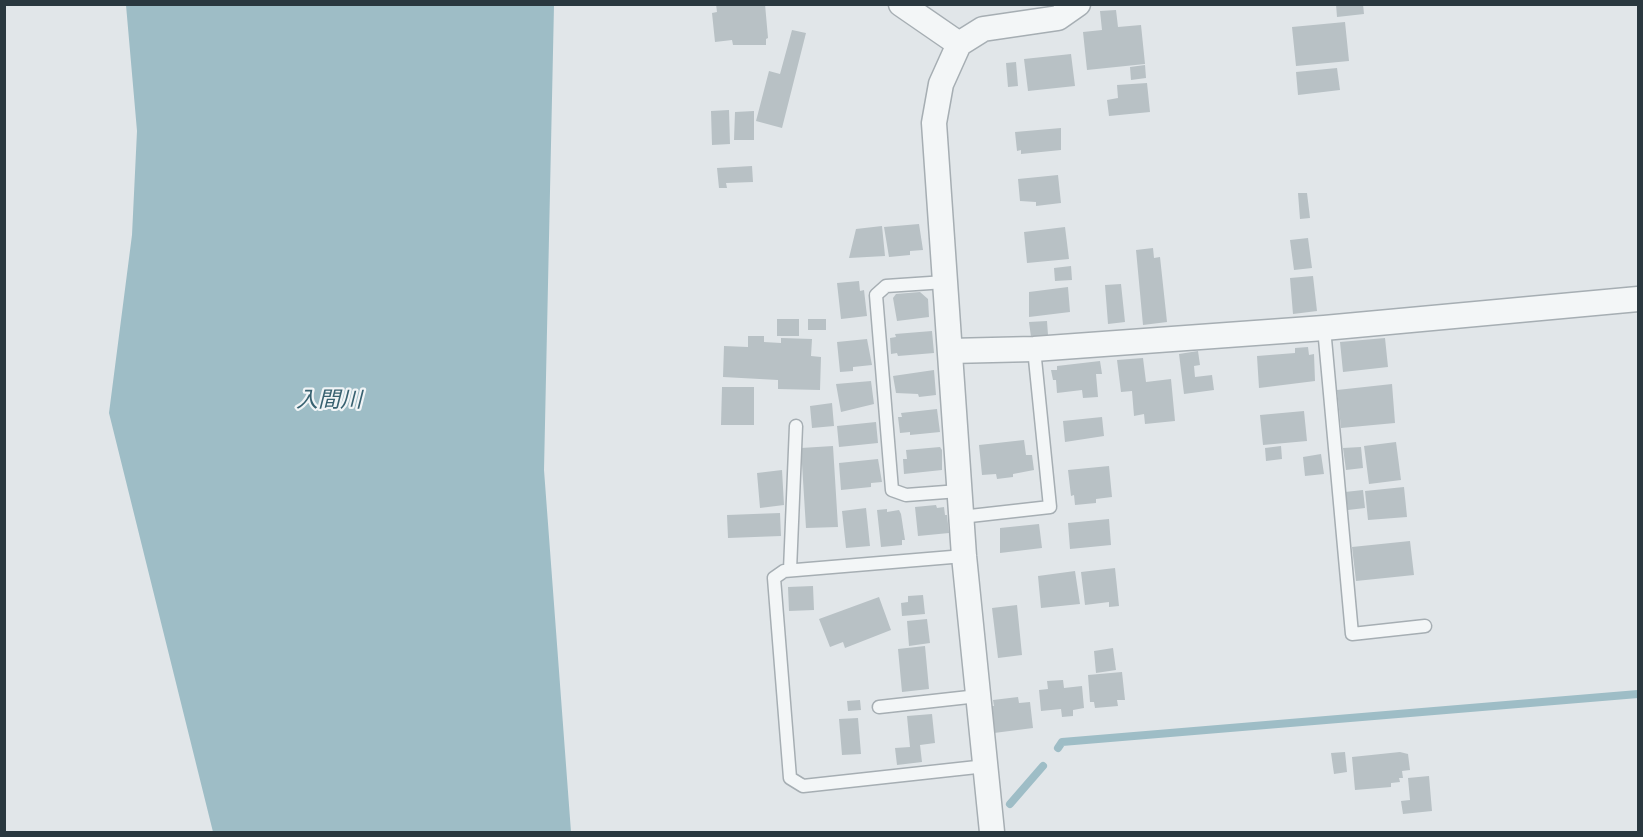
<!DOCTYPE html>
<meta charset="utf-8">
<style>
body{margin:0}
#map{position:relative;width:1643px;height:837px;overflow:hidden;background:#e1e6e9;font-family:Helvetica,sans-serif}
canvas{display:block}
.frame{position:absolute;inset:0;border:6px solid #2a383f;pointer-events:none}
</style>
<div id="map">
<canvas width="1643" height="837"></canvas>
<div class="frame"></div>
</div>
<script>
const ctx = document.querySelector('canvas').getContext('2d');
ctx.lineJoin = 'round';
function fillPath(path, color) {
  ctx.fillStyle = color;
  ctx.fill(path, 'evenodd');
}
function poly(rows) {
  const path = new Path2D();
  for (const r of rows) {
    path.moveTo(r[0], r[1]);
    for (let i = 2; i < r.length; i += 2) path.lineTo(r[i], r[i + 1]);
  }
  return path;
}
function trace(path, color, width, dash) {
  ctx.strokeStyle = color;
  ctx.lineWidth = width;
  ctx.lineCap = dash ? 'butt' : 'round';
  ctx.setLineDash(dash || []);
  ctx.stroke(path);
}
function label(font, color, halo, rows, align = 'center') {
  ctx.font = font + ' Helvetica,"Noto Sans JP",sans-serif';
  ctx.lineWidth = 4.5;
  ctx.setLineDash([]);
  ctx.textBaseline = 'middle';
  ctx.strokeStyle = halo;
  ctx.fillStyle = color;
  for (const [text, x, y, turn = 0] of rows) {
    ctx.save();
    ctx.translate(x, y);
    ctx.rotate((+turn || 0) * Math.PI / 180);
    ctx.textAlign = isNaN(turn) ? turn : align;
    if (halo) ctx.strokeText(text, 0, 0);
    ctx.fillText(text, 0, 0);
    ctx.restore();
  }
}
fillPath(poly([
 [126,5,554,5,544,470,571,832,213,832,109,413,132,235,137,131]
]), '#9ebdc6');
trace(poly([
 [1058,748,1062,742,1638,694],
 [1010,804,1043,766]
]), '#9ebdc6', 8);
fillPath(poly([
 [716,4,765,4,768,38,766,39,766,45,733,45,732,40,715,42,712,13,717,12],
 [1336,4,1363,4,1364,14,1337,17],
 [1116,10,1118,27,1141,25,1145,64,1087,70,1083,32,1102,30,1100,11],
 [1345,22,1349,61,1296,66,1292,27],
 [792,30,806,33,782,128,756,121,769,71,780,74],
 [1071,54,1075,86,1028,91,1024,59],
 [1016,62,1018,86,1008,87,1006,63],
 [1145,65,1146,78,1131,80,1130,67],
 [1337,68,1340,90,1298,95,1296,72],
 [1147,83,1150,112,1109,116,1107,100,1118,98,1117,85],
 [729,110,730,144,712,145,711,111],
 [754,111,754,140,734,140,735,112],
 [1061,128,1061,150,1021,154,1021,150,1017,151,1015,132],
 [752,166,753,182,726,183,727,188,719,188,717,168],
 [1058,175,1061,203,1036,206,1036,202,1020,201,1018,179],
 [1298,193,1307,193,1310,218,1300,219],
 [919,224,923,250,910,251,910,255,889,257,884,227],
 [882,226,885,256,849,258,856,229],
 [1065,227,1069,259,1027,263,1024,232],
 [1308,238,1312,268,1294,270,1290,240],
 [1153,248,1154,258,1160,257,1167,322,1143,325,1136,250],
 [1071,266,1072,280,1055,281,1054,268],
 [1313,276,1317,311,1293,314,1290,278],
 [859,281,860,291,864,290,867,316,841,319,837,283],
 [1121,284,1125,322,1108,324,1105,285],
 [1068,287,1070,312,1029,317,1029,292],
 [920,292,928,299,929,317,897,321,893,298,896,294],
 [777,319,799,319,799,336,777,336],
 [808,319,826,319,826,330,808,330],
 [1047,321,1048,335,1031,337,1029,322],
 [932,331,934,353,898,356,897,353,891,354,890,338,896,337,895,334],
 [748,336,764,336,764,342,781,343,781,338,812,339,811,356,821,357,820,390,778,389,778,380,723,377,724,346,748,347],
 [1385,338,1388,367,1343,372,1340,342],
 [867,339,872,365,853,367,853,371,840,372,837,342],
 [1308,347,1309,355,1314,354,1315,381,1259,388,1257,356,1295,353,1295,348],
 [1198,351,1200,365,1194,366,1195,377,1212,375,1214,390,1184,394,1179,354],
 [1143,358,1146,382,1171,379,1175,421,1145,424,1144,414,1134,416,1132,391,1121,392,1117,360],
 [1100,361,1102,374,1096,374,1098,397,1083,398,1082,390,1057,393,1056,380,1053,380,1051,370,1057,370,1057,366],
 [934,370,936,395,919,397,918,394,896,393,893,376],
 [871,381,874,404,841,412,836,384],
 [1392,384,1395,423,1341,428,1337,390],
 [722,387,754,387,754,425,721,425],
 [832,403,834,426,812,428,810,406],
 [937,409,940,432,910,435,910,432,900,433,898,417,902,417,901,413],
 [1304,411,1307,441,1263,445,1260,415],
 [1102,417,1104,436,1065,442,1063,421],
 [876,422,878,443,839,447,837,426],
 [1024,440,1026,455,1032,455,1034,470,1013,474,1013,477,997,479,996,474,982,475,979,445],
 [1396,442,1401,480,1369,484,1364,446],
 [833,446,838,527,806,528,801,448],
 [1281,446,1282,459,1266,461,1265,448],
 [940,447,942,450,942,470,904,474,903,459,907,459,906,450],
 [1361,447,1363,468,1346,470,1343,448],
 [1321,454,1324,474,1305,476,1303,457],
 [878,459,882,482,871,483,871,487,841,490,839,463],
 [1109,466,1112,497,1096,499,1096,503,1075,505,1074,495,1071,496,1068,470],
 [782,470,784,505,760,508,757,473],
 [1404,487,1407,517,1368,520,1365,491],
 [1363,490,1365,508,1348,510,1345,492],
 [936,505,937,508,944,507,945,515,947,515,949,533,918,536,915,507],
 [866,508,870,546,846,548,842,511],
 [887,509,887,512,899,510,901,514,905,540,902,540,902,545,881,547,877,510],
 [780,513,781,536,728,538,727,515],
 [1109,519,1111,545,1070,549,1068,523],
 [1039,524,1042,548,1000,553,1000,528],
 [1410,541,1414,575,1356,581,1352,547],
 [1115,568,1119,606,1109,607,1109,602,1085,605,1081,572],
 [1075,571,1080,604,1041,608,1038,576],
 [813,586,814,610,789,611,788,587],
 [923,595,925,614,902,616,901,603,908,602,908,596],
 [879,597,891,630,845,648,843,642,830,647,819,619],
 [1017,605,1022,655,998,658,992,608],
 [927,619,930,643,909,646,907,621],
 [925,646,929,689,902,692,898,649],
 [1113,648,1116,670,1096,673,1094,651],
 [1122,672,1125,700,1117,700,1118,706,1095,708,1094,702,1090,702,1088,675],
 [1063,680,1064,688,1082,686,1084,708,1073,710,1073,716,1062,717,1061,709,1041,711,1039,690,1048,689,1047,681],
 [1018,697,1019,703,1030,702,1033,728,994,733,991,706,994,706,993,700],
 [860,700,861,710,848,711,847,701],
 [932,714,935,743,920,745,922,762,897,765,895,748,910,747,907,716],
 [858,718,861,754,842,755,839,719],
 [1345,752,1347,772,1334,774,1331,753],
 [1400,752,1408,754,1410,770,1402,771,1403,778,1399,778,1400,782,1391,783,1391,787,1355,790,1352,757],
 [1429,776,1432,811,1403,814,1401,801,1410,800,1408,778]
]), '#b8c1c5');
const lane = poly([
 [945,282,886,286,876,295,892,490,906,495,959,491],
 [1324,328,1352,634,1425,626],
 [961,517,1050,507,1034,349],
 [964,556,784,571,774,578,790,778,803,786,986,766],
 [790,570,796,426],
 [879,707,978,696]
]);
const street = poly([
 [901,4,959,44],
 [950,351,1034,349,1324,328,1638,299],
 [992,832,964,556,934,123,941,84,959,44,983,29,1058,18,1078,4]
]);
trace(lane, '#a6aeb3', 15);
trace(street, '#a6aeb3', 27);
trace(lane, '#f3f6f7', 12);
trace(street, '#f3f6f7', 24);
label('italic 22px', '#376170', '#f0f4f6', [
 ["入間川",329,401]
]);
</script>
